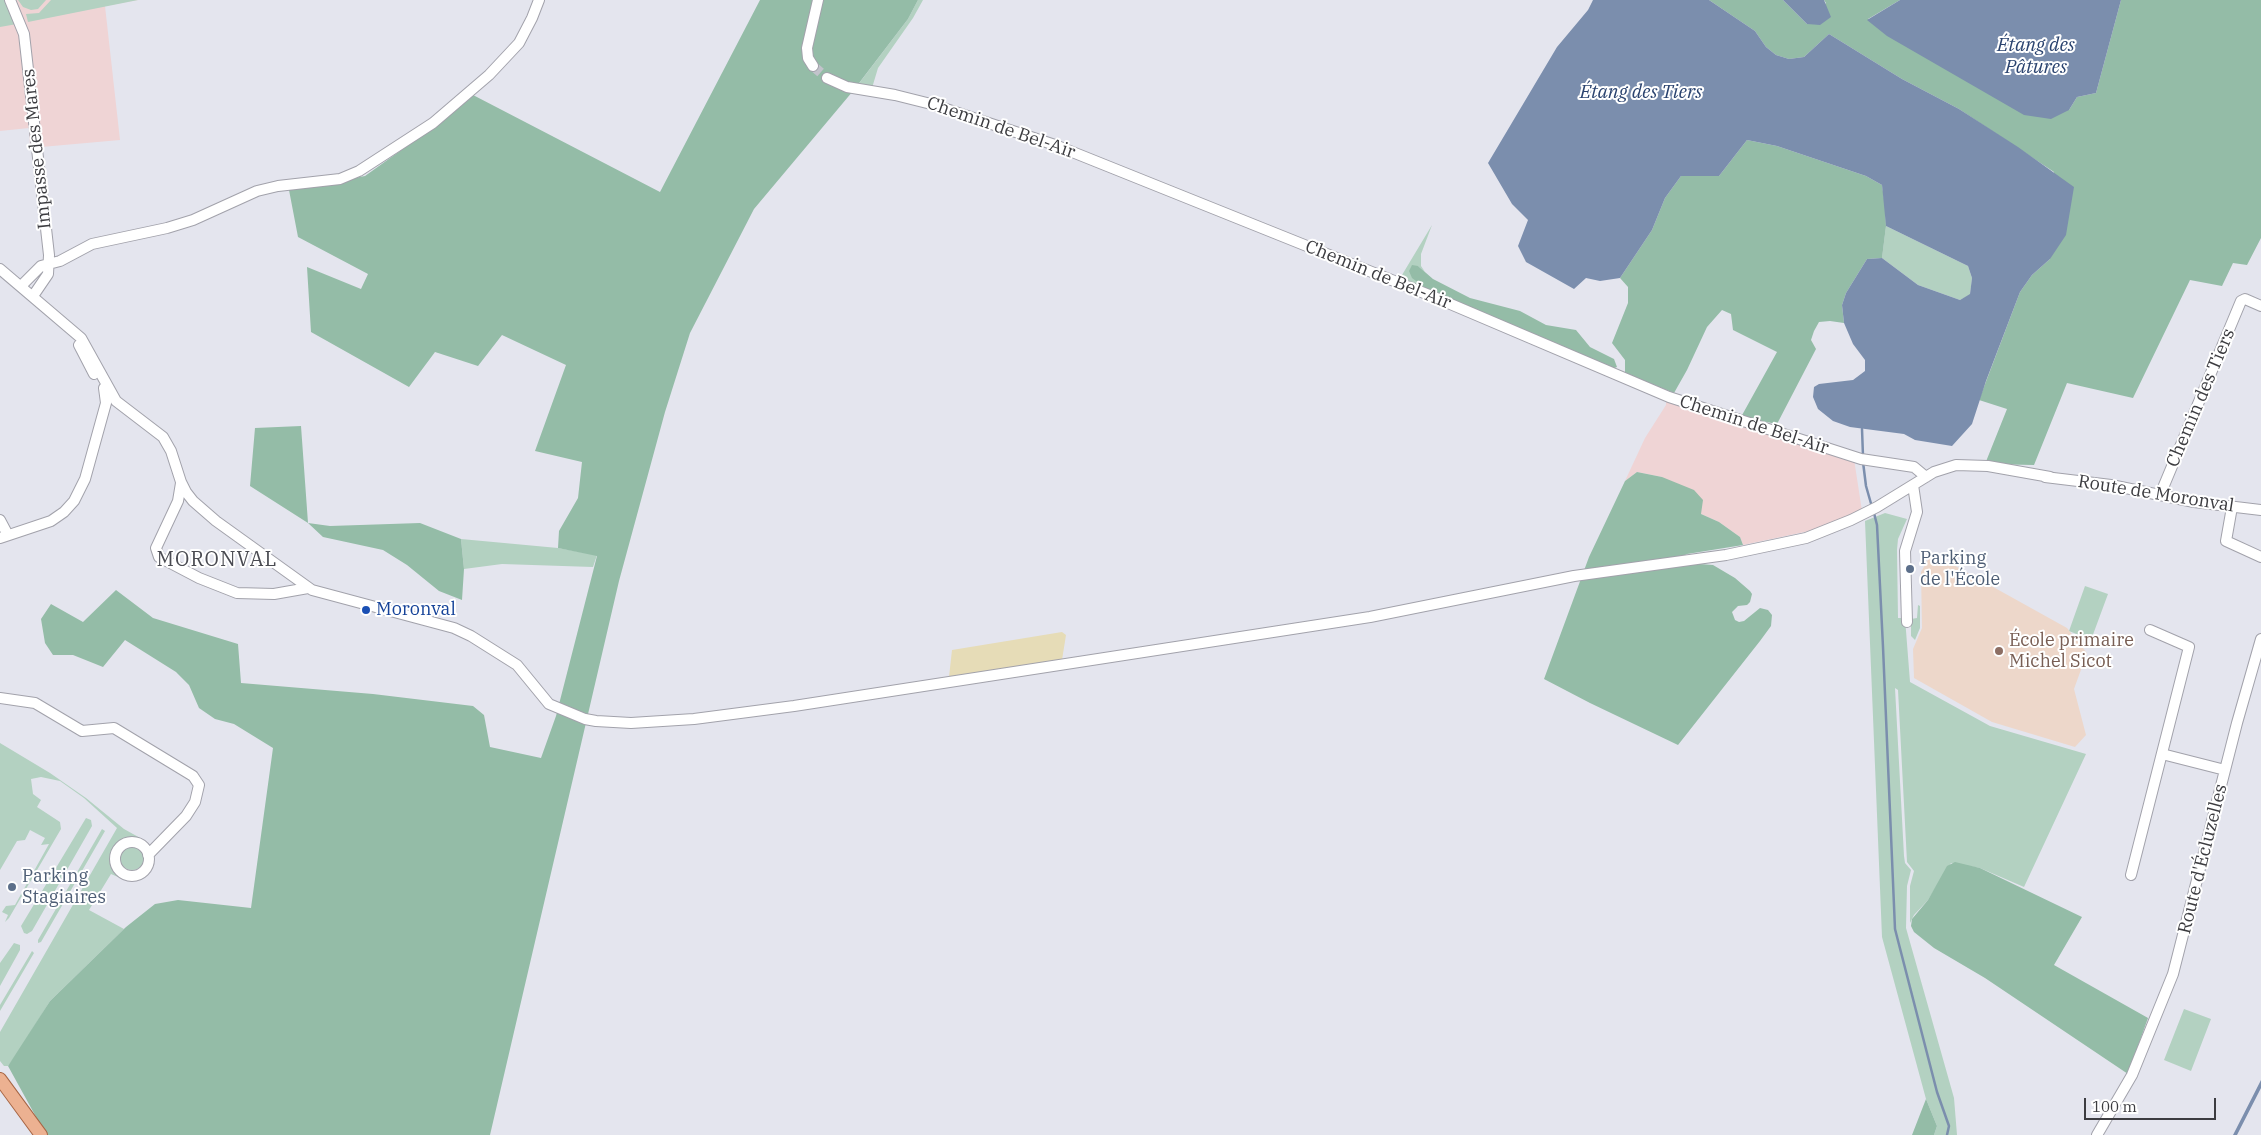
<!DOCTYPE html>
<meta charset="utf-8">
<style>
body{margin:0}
#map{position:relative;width:2261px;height:1135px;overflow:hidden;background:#e4e5ee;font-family:"IBM Plex Serif",serif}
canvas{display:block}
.scale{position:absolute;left:2084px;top:1098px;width:132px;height:22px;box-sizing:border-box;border:2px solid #3c3c40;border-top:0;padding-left:6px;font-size:15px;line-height:18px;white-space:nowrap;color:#3c3c40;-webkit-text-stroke:4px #fff;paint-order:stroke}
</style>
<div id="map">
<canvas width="2261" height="1135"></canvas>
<div class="scale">100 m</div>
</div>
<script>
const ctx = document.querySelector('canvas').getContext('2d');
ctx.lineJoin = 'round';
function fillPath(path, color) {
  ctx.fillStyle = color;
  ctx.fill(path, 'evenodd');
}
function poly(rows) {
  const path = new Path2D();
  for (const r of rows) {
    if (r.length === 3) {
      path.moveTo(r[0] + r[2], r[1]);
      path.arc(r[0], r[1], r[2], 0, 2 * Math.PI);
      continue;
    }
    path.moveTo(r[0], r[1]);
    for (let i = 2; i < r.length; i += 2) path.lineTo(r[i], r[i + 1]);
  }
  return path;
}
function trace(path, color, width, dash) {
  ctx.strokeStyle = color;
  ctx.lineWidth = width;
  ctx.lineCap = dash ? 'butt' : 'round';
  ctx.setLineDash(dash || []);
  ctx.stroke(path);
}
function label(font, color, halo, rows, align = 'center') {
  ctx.font = font + ' "IBM Plex Serif",serif';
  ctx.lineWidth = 4;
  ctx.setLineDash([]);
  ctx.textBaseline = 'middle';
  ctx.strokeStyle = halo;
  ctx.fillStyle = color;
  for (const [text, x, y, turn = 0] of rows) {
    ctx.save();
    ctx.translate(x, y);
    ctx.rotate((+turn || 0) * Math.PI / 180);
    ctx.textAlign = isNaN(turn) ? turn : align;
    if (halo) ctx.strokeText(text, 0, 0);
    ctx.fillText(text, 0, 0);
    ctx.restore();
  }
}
fillPath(poly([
 [0,0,138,0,105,6,120,140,30,148,29,128,0,131],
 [1666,400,1854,459,1862,511,1814,530,1743,545,1740,537,1719,522,1701,514,1662,477,1637,472,1625,481,1645,438,1666,405]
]), '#efd4d5');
fillPath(poly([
 [1932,553,2067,628,2087,653,2074,689,2086,735,2075,747,1992,722,1914,678,1913,649,1922,628,1921,572]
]), '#edd7ca');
fillPath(poly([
 [0,0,4,0,11,8,17,24,0,27],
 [18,0,46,0,38,9,31,10,23,7],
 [51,0,138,0,28,22,26,14,39,13],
 [918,0,923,0,913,18,878,68,872,88,857,86,908,19],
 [1432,225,1421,254,1421,266,1425,272,1418,266,1428,290,1399,280],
 [1886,226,1968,266,1972,278,1970,295,1960,300,1918,285,1882,258],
 [1885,513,1907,519,1898,539,1897,550,1898,618,1905,618,1910,682,1990,726,2086,754,2024,887,1980,868,1951,863,1928,900,1914,915,1910,923,1910,886,1914,871,1907,862,1898,690,1895,688,1904,856,1905,863,1911,870,1907,886,1906,928,1954,1098,1957,1135,1934,1135,1937,1126,1926,1099,1882,937,1865,521],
 [461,539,558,548,597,555,593,567,502,564,464,569],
 [2085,586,2108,594,2091,640,2069,631],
 [1918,605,1920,606,1920,628,1915,640,1911,636,1911,619,1917,618],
 [0,743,50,773,86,798,124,829,142,839,141,841,126,840,117,846,112,857,114,867,120,873,118,877,111,874,89,910,124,929,50,1001,17,1054,8,1066,4,1066,0,1061,0,1032,117,828,84,798,60,781,41,777,31,779,33,794,41,800,37,807,60,822,61,829,9,918,5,922,8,915,2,912,6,906,15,905,49,844,41,845,45,838,30,830,25,840,17,841,0,870],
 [86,818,91,820,92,826,32,931,27,934,24,933,21,926],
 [102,829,105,831,41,942,38,943,38,940],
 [132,858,12],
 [14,943,20,945,20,950,0,986,0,963],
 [32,951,34,953,0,1011,0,1005],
 [2184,1009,2211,1019,2191,1071,2164,1060]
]), '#b3d1c1');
fillPath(poly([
 [760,0,918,0,908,19,853,91,754,209,690,333,665,412,619,581,490,1135,46,1135,8,1066,50,1001,126,927,155,904,178,900,251,908,273,748,234,724,215,719,199,708,189,685,176,672,125,640,103,667,73,655,53,655,45,643,41,619,51,604,83,622,116,590,153,618,238,644,241,683,373,694,473,706,484,715,490,747,541,758,556,716,597,556,558,548,559,531,578,498,582,462,535,451,566,365,502,335,478,366,435,352,409,387,311,332,307,267,361,289,368,274,298,237,289,190,365,176,442,121,473,95,660,192],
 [1709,0,1783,0,1807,24,1826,3,1824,0,1900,0,1868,19,2069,110,2077,97,2096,93,2121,0,2261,0,2261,238,2247,265,2233,263,2222,286,2190,280,2133,398,2067,383,2034,465,1985,464,2007,409,1979,400,2020,292,2032,275,2050,259,2054,172,1959,109,1902,79,1829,34,1804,57,1789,59,1776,55,1766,47,1755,31],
 [1747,140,1777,146,1866,176,1882,185,1885,205,1886,226,1882,258,1867,259,1846,293,1842,305,1844,323,1830,321,1819,322,1814,331,1811,340,1816,349,1777,424,1741,417,1777,352,1733,330,1731,314,1722,310,1707,327,1687,370,1674,393,1625,373,1625,360,1612,343,1628,303,1628,287,1620,278,1652,230,1665,198,1681,176,1719,176],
 [1412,265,1418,266,1433,279,1470,298,1520,311,1546,325,1576,330,1590,347,1614,359,1617,367,1612,369,1428,290,1412,278,1409,271],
 [301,426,308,523,330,526,420,523,461,539,464,569,462,600,439,591,407,565,383,550,323,537,308,523,250,486,255,428],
 [1637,472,1662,477,1694,490,1703,500,1701,514,1719,522,1740,537,1743,545,1687,554,1681,557,1687,563,1713,565,1735,578,1750,591,1752,594,1750,602,1747,605,1738,606,1732,612,1735,620,1739,622,1744,621,1760,608,1768,610,1772,615,1771,626,1760,641,1678,745,1590,703,1544,679,1589,557,1625,481],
 [1955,862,1980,868,2082,917,2054,965,2148,1018,2128,1074,1985,978,1934,948,1914,932,1911,926,1912,919,1928,900,1947,866],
 [1926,1099,1937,1126,1934,1135,1912,1135]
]), '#94bca7');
fillPath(poly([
 [1062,632,1066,635,1062,660,949,677,952,650]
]), '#e6dcb7');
fillPath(poly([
 [1593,0,1709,0,1755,31,1766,47,1776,55,1789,59,1804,57,1829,34,1902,79,1959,109,2018,147,2074,187,2066,235,2050,259,2032,275,2020,292,1986,381,1972,424,1952,446,1915,440,1904,434,1850,427,1833,421,1818,409,1813,397,1814,387,1819,384,1853,380,1865,371,1865,360,1853,344,1844,323,1842,305,1846,293,1867,259,1882,258,1918,285,1960,300,1970,294,1972,278,1968,266,1886,226,1882,185,1866,176,1777,146,1747,140,1719,176,1681,176,1665,198,1652,230,1620,278,1600,281,1586,278,1574,289,1526,262,1518,246,1528,220,1512,204,1488,163,1557,47,1588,10],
 [1783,0,1824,0,1831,17,1820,25,1807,24],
 [1900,0,2121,0,2096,93,2077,97,2069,110,2051,119,2024,115,1887,36,1867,20],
 [2261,1080,2261,1088,2237,1135,2233,1135]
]), '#7b8ead');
trace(poly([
 [1862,429,1863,456],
 [1863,462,1866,486,1872,507],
 [1874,513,1877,525,1883,647,1895,929,1937,1092,1949,1126,1947,1135]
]), '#7b8ead', 2.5);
trace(poly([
 [813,66,827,78]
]), '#c2c3cb', 10, [10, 5]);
const minor = poly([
 [10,0,24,34,49,255,48,274,33,296],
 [813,66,808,58,807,48,818,0],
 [827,78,847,87,895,95,931,104,1055,145,1434,297,1669,397,1861,459,1914,467,1926,477],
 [0,269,81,338,116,401,163,437,171,451,181,482,186,492,193,501,216,521,312,590,454,628,471,636,517,665,549,704,585,719,596,721,631,723,694,719,794,706,1370,617,1574,576,1726,555,1806,538,1851,520,1877,507,1934,472,1956,465,1988,466,2050,477],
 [21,286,41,266,60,261,92,244,167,228,193,220,257,191,278,186,340,179,359,171,433,123,489,75,519,43,532,18,539,0],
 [79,345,94,374],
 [2045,477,2111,485,2194,502,2261,510],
 [181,483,178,501,156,548,159,557,199,578,237,593,274,594,308,588],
 [2160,495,2241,301,2245,299,2261,306],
 [2232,507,2226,541,2261,557],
 [0,520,8,535],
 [0,538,51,521,64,512,74,501,85,479,106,403,104,388],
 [1907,622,1905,551,1917,512,1913,485],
 [0,698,35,703,82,731,114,728,193,776,199,785,195,802,186,816,148,855],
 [2162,754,2225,770],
 [132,859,17],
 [2131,875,2189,647,2150,630],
 [2097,1135,2132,1075,2173,974,2237,723,2261,639]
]);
const major = poly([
 [0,1079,41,1135]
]);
trace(minor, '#a2a2ab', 12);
trace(major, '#a76645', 14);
trace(minor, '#fff', 10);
trace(major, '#ecb191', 12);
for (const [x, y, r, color] of [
 [1910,569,5,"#5c6f8a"],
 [366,610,5,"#1a4fb4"],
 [1999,651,5,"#8d6e63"],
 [12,887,5,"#5c6f8a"]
]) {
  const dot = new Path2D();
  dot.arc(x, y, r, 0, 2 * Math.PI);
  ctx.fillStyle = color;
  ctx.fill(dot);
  trace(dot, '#fff', 2);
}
label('18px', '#3c3c40', '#fff', [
 ["Chemin de Bel-Air",1001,128,19],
 ["Impasse des Mares",37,149,-96],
 ["Chemin de Bel-Air",1378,275,22],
 ["Chemin des Tiers",2201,398,-67],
 ["Chemin de Bel-Air",1754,425,18],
 ["Route de Moronval",2156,494,9],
 ["Route d'Écluzelles",2203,859,-76]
]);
label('18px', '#4e5e75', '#fff', [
 ["Parking",1920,559],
 ["de l'École",1920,580],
 ["Parking",22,877],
 ["Stagiaires",22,898]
], 'left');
label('18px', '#164399', '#fff', [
 ["Moronval",376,610]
], 'left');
label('18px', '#785e54', '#fff', [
 ["École primaire",2009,641],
 ["Michel Sicot",2009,662]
], 'left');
label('italic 19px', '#2a436f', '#fff', [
 ["Étang des",2036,46],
 ["Pâtures",2036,68],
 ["Étang des Tiers",1641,93]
]);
ctx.letterSpacing = '1px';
label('20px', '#4a4b52', '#fff', [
 ["MORONVAL",217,560]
]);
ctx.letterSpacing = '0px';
</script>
